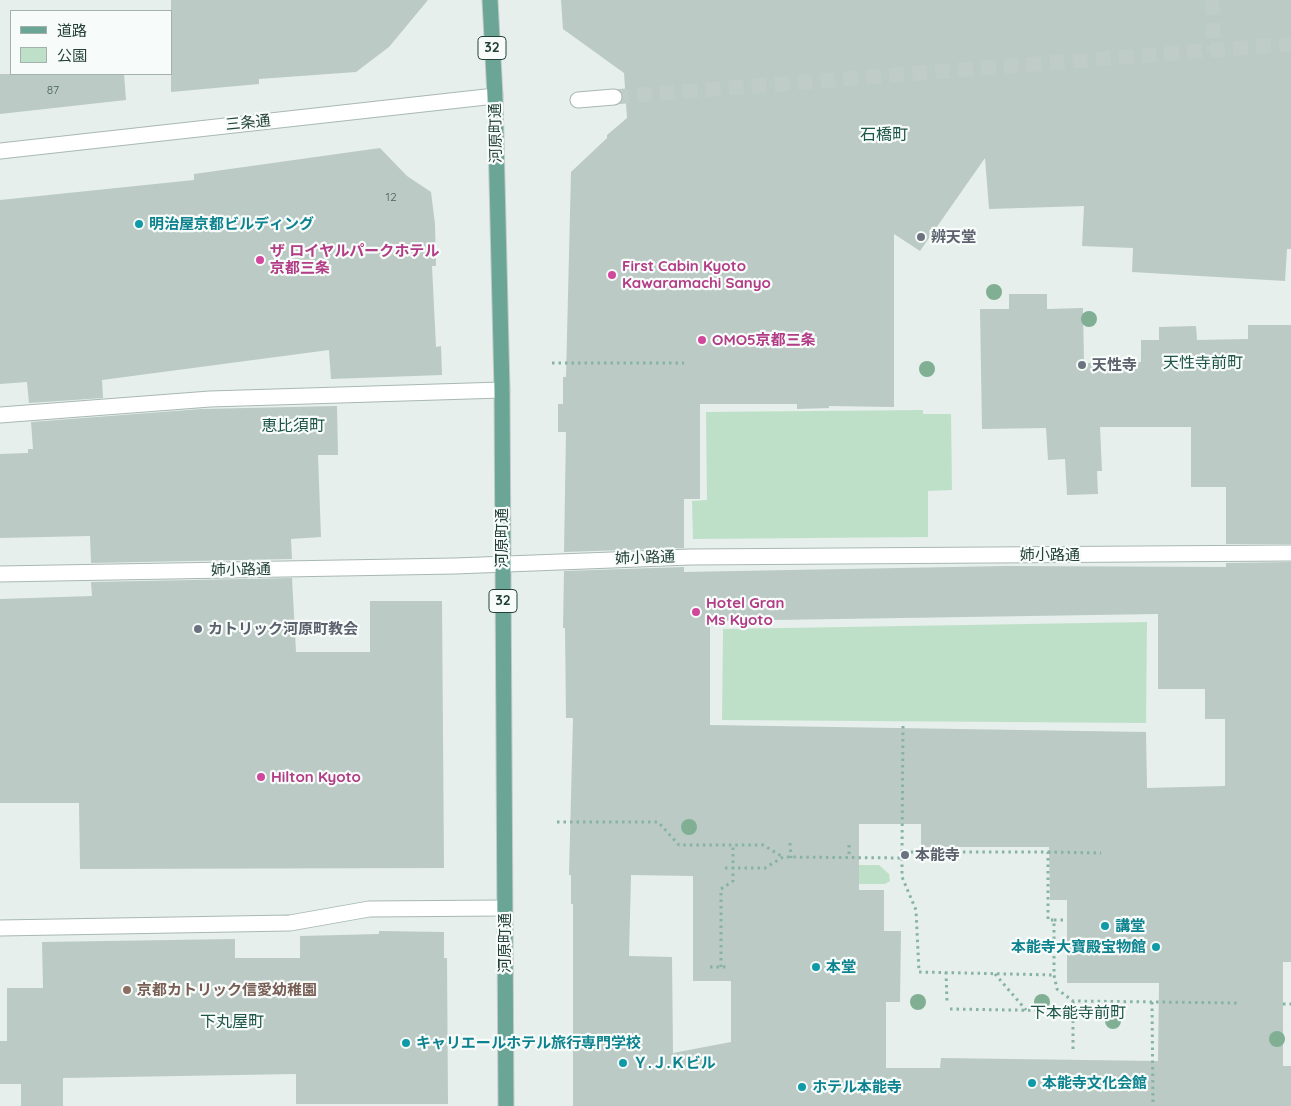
<!DOCTYPE html>
<meta charset="utf-8">
<style>
body{margin:0}
#map{position:relative;width:1291px;height:1106px;overflow:hidden;background:#e6efeb;font-family:Quicksand,"Noto Sans JP",sans-serif}
canvas{display:block}
.legend{position:absolute;left:10px;top:10px;width:162px;height:65px;box-sizing:border-box;background:#f7fbf9;border:1px solid #a3b1ad;margin:0;padding:6px 9px;list-style:none;font-size:15px;color:#24423a}
.legend li{display:flex;align-items:center;gap:10px;height:25px}
.legend b{width:25px;border:1px solid #a3b1ad}
</style>
<div id="map">
<canvas width="1291" height="1106"></canvas>
<ul class="legend">
<li><b style="height:6px;background:#6aa596"></b>道路</li>
<li><b style="height:14px;background:#bfe0c8"></b>公園</li>
</ul>
</div>
<script>
const ctx = document.querySelector('canvas').getContext('2d');
ctx.lineJoin = 'round';
function fillPath(path, color) {
  ctx.fillStyle = color;
  ctx.fill(path, 'evenodd');
}
function poly(rows) {
  const path = new Path2D();
  for (const r of rows) {
    path.moveTo(r[0], r[1]);
    for (let i = 2; i < r.length; i += 2) path.lineTo(r[i], r[i + 1]);
  }
  return path;
}
function trace(path, color, width, dash) {
  ctx.strokeStyle = color;
  ctx.lineWidth = width;
  ctx.lineCap = dash ? 'butt' : 'round';
  ctx.setLineDash(dash || []);
  ctx.stroke(path);
}
function label(font, color, halo, rows, align = 'center') {
  ctx.font = font + ' Quicksand,"Noto Sans JP",sans-serif';
  ctx.lineWidth = 4.5;
  ctx.setLineDash([]);
  ctx.textBaseline = 'middle';
  ctx.strokeStyle = halo;
  ctx.fillStyle = color;
  for (const [text, x, y, turn = 0] of rows) {
    ctx.save();
    ctx.translate(x, y);
    ctx.rotate((+turn || 0) * Math.PI / 180);
    ctx.textAlign = isNaN(turn) ? turn : align;
    if (halo) ctx.strokeText(text, 0, 0);
    ctx.fillText(text, 0, 0);
    ctx.restore();
  }
}
fillPath(poly([
 [923,410,923,414,951,414,952,490,928,491,928,537,693,539,692,501,707,500,706,412],
 [1147,622,1146,723,722,720,723,629],
 [789,865,879,865,889,874,890,881,885,884,744,884]
]), '#bfe0c8');
fillPath(poly([
 [171,0,428,0,389,47,356,72,259,79,259,84,171,92],
 [561,0,1291,0,1291,249,1287,249,1285,281,1132,272,1133,248,1082,246,1084,206,989,209,985,158,920,251,894,234,894,407,829,406,829,408,797,409,797,404,700,404,700,499,684,499,684,548,564,552,566,432,558,432,558,404,563,404,563,377,566,377,571,172,607,138,607,135,627,118,624,73,563,29],
 [0,74,124,74,126,100,0,114],
 [380,148,407,176,431,192,435,224,436,266,432,266,436,347,441,346,442,375,331,379,329,350,102,380,103,398,29,403,27,382,0,384,0,200,194,180,194,174],
 [1009,294,1047,294,1047,309,1083,308,1084,363,1141,362,1141,340,1159,340,1159,327,1196,326,1197,340,1248,339,1248,325,1291,325,1291,544,1226,544,1226,487,1191,487,1191,427,1100,427,1102,471,1097,471,1098,494,1067,495,1065,459,1048,460,1046,428,982,429,980,309,1009,309],
 [337,406,338,455,318,455,321,537,291,539,292,559,91,563,90,536,0,538,0,454,28,453,28,449,33,449,31,422,201,409],
 [1291,562,1291,962,1283,962,1283,1066,1291,1066,1291,1106,573,1106,573,904,571,904,571,875,569,875,573,718,566,718,565,628,563,628,564,571,684,567,684,572,1006,566,1226,567,1226,563],
 [1158,614,1158,689,1205,689,1205,719,1225,719,1225,786,1147,788,1146,732,710,725,710,621],
 [859,824,921,824,921,847,1049,847,1050,900,1067,900,1067,983,1159,983,1158,1061,941,1058,940,1068,886,1068,886,1002,900,1002,901,931,884,931,884,890,859,890],
 [631,875,693,876,693,981,731,981,731,1042,673,1053,672,957,629,956],
 [292,578,296,652,370,652,370,601,442,601,444,868,80,869,79,803,0,803,0,599,92,596,91,582],
 [379,931,444,932,444,958,447,958,448,1104,296,1104,296,1074,63,1078,63,1106,21,1106,21,1084,0,1084,0,1041,7,1041,7,988,43,988,42,942,235,939,235,958,300,958,300,936,379,934]
]), '#bbcac4');
trace(poly([
 [1212,0,1213,50],
 [614,97,1291,44]
]), '#bfccc8', 15, [15, 8]);
const minor = poly([
 [578,100,614,97],
 [0,151,495,96],
 [0,415,210,399,502,390],
 [0,574,455,566,690,557,1291,553],
 [0,928,290,923,369,909,504,908]
]);
const major = poly([
 [490,0,495,96,502,390,506,1106]
]);
trace(minor, '#a8b8b2', 17);
trace(major, '#c2cac8', 17);
trace(poly([
 [552,363,684,363],
 [557,822,658,822,679,845,763,845,783,857],
 [790,843,791,858],
 [849,845,849,858],
 [902,852,903,726],
 [1048,852,1101,853],
 [902,858,902,877,916,910,919,972,1054,975],
 [725,868,765,868,783,857,902,858,902,852,1048,852,1048,920,1054,920,1054,975,1057,989,1073,1001,1240,1003],
 [1054,920,1064,920],
 [710,967,726,967],
 [721,967,721,889,733,881,733,845],
 [946,972,947,1002],
 [995,974,1026,1010],
 [1073,1001,1073,1049],
 [1152,1002,1153,1106],
 [1283,1004,1291,1004],
 [950,1009,1073,1011]
]), '#86b3a5', 3, [2.5, 4]);
trace(minor, '#fff', 15);
trace(major, '#6aa596', 15);
ctx.fillStyle = '#80af93';
for (const [x, y] of [
 [994,292],
 [1089,319],
 [927,369],
 [689,827],
 [918,1002],
 [1042,1002],
 [1113,1021],
 [1277,1039]
]) {
  ctx.beginPath();
  ctx.arc(x, y, 8, 0, 2 * Math.PI);
  ctx.fill();
}
for (const [x, y, r, color] of [
 [139,224,5,"#0f9aa8"],
 [921,237,5,"#6b7280"],
 [260,260,5,"#d1479c"],
 [612,275,5,"#d1479c"],
 [702,340,5,"#d1479c"],
 [1082,365,5,"#6b7280"],
 [696,612,5,"#d1479c"],
 [198,629,5,"#6b7280"],
 [261,777,5,"#d1479c"],
 [905,855,5,"#6b7280"],
 [1105,926,5,"#0f9aa8"],
 [1156,947,5,"#0f9aa8"],
 [816,967,5,"#0f9aa8"],
 [127,990,5,"#8d6e63"],
 [406,1043,5,"#0f9aa8"],
 [623,1063,5,"#0f9aa8"],
 [1032,1083,5,"#0f9aa8"],
 [802,1087,5,"#0f9aa8"]
]) {
  const dot = new Path2D();
  dot.arc(x, y, r, 0, 2 * Math.PI);
  ctx.fillStyle = color;
  ctx.fill(dot);
  trace(dot, '#f7fbf9', 2);
}
label('12px', '#4a645c', null, [
 ["87",53,90],
 ["12",391,197]
]);
for (const [x, y, w] of [
 [492,48,28],
 [503,601,28]
]) {
  const box = new Path2D();
  box.roundRect(x - w / 2, y - 11.5, w, 23, 4);
  ctx.fillStyle = '#f7fbf9';
  ctx.fill(box);
  trace(box, '#24423a', 1);
}
label('bold 14px', '#24423a', null, [
 ["32",492,48],
 ["32",503,601]
]);
label('15px', '#24423a', '#f7fbf9', [
 ["三条通",248,123,-6],
 ["河原町通",496,133,-91],
 ["河原町通",502,538,-90],
 ["姉小路通",1050,555],
 ["姉小路通",645,558,-2],
 ["姉小路通",241,570,-1],
 ["河原町通",505,943,-90]
]);
label('bold 15px', '#0d838f', '#f7fbf9', [
 ["明治屋京都ビルディング",149,224],
 ["講堂",1115,926],
 ["本能寺大寶殿宝物館",1146,947,"right"],
 ["本堂",826,967],
 ["キャリエールホテル旅行専門学校",416,1043],
 ["Ｙ.Ｊ.Ｋビル",633,1063],
 ["本能寺文化会館",1042,1083],
 ["ホテル本能寺",812,1087]
], 'left');
label('bold 15px', '#5b616d', '#f7fbf9', [
 ["辨天堂",931,237],
 ["天性寺",1092,365],
 ["カトリック河原町教会",208,629],
 ["本能寺",915,855]
], 'left');
label('bold 15px', '#b23c85', '#f7fbf9', [
 ["ザ ロイヤルパークホテル",270,251],
 ["京都三条",270,268],
 ["First Cabin Kyoto",622,266],
 ["Kawaramachi Sanyo",622,283],
 ["OMO5京都三条",712,340],
 ["Hotel Gran",706,603],
 ["Ms Kyoto",706,620],
 ["Hilton Kyoto",271,777]
], 'left');
label('bold 15px', '#785e54', '#f7fbf9', [
 ["京都カトリック信愛幼稚園",137,990]
], 'left');
label('16px', '#1f5548', '#f7fbf9', [
 ["石橋町",884,135],
 ["天性寺前町",1203,363],
 ["恵比須町",293,426],
 ["下本能寺前町",1078,1013],
 ["下丸屋町",232,1022]
]);
</script>
